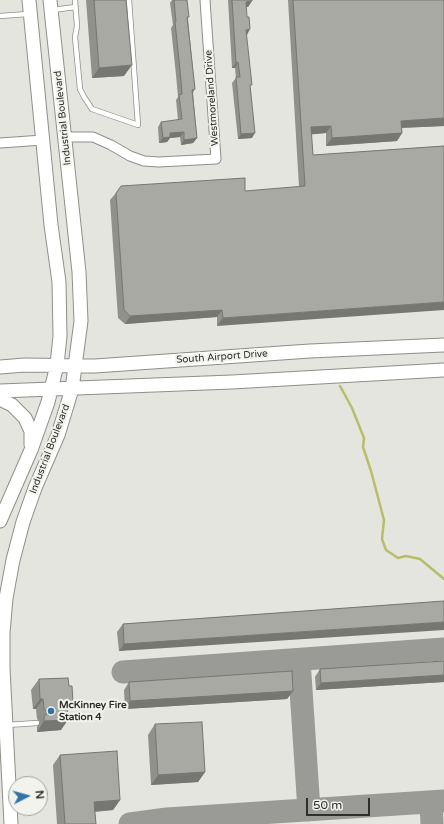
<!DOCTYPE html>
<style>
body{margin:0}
#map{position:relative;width:444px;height:824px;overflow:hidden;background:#e5e5df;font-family:"Varela Round",sans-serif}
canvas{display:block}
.north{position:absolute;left:8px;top:776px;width:40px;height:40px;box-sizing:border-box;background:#f2f3ec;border:1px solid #a4a49f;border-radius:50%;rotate:84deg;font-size:11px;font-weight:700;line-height:16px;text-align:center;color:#2e2e2c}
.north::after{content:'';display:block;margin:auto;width:14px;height:18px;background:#2f73a8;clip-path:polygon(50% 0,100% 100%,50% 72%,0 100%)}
.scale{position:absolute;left:306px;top:798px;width:64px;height:18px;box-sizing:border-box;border:2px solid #2e2e2c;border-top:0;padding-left:5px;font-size:12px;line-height:14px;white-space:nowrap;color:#2e2e2c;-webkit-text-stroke:3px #f2f3ec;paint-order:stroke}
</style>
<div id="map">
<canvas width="444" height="824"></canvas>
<div class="north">N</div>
<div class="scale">50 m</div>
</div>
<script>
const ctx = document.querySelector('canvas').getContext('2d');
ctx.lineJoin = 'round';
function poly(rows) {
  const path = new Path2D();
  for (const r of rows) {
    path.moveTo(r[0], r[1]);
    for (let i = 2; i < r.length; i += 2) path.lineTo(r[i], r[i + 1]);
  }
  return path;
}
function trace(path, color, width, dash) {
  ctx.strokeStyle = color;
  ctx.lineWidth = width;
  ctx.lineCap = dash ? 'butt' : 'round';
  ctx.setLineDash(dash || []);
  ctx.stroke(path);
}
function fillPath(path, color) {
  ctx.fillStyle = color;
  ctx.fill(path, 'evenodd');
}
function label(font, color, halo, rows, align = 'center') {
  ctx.font = font + ' "Varela Round",sans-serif';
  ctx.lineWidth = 4;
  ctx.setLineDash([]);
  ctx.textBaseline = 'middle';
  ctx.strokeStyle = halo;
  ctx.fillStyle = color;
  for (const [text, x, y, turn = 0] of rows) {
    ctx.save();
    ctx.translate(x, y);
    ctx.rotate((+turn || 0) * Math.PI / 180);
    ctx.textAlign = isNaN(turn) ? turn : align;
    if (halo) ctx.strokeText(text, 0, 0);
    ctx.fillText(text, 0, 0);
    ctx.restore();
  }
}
trace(poly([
 [340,386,352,408,364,438,363,447,371,471,384,520,382,539,386,550,398,558,406,556,420,559,444,579]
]), '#b8bd6b', 2.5);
trace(poly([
 [299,660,309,810],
 [123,672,444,649],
 [431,802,432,824],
 [130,824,167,819,444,801]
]), '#9a9a96', 23);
const lane = poly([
 [75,0,77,26,75,37,80,89,84,97,92,109,138,125,129,0],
 [53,10,75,7],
 [0,16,28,14],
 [7,725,37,723]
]);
const street = poly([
 [64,137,93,137,111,145,130,156,144,161,159,162,216,159,205,0],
 [0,143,43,140]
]);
const secondary = poly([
 [0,367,25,365,95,366,310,351,444,345],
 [0,391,232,382,444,370],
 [0,399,12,405,25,418,31,431,31,445],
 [0,521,31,450,48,402,57,365,60,336,59,282,51,225,29,0],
 [11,824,3,668,3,633,6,598,13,560,23,522,35,488,58,435,72,389,81,321,79,272,50,0]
]);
trace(lane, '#8e8f89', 6);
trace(street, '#8e8f89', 11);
trace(secondary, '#8e8f89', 15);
trace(lane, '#fff', 4.5);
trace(street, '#fff', 9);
trace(secondary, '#fff', 13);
fillPath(poly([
 [86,0,126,0,124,76,92,78],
 [172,0,187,0,188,19,195,89,193,93,197,138,193,143,181,145,180,137,170,138,167,142,159,143,158,127,161,122,178,120,176,100,178,97,176,75,171,28,173,25,170,3],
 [228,0,252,0,252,1,248,7,246,7,246,35,250,88,252,138,238,139,232,83,236,78,235,68,232,68],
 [288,0,444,0,444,127,444,126,402,128,402,133,397,141,326,146,326,133,311,134,313,155,444,146,217,326,217,317,125,324,118,318,110,200,116,193,245,191,299,187],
 [444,601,119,651,117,632,123,624],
 [444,661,444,682,316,690,315,677,320,669],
 [39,679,69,686,73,702,67,711,61,730,37,732,37,727,40,722,37,719,36,709,33,709,31,690],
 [129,682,293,691,287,699,125,709,124,690],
 [155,724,205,772,198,782,151,785,148,735],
 [60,755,120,800,113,810,95,812,96,824,57,824,53,765]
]), '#91918c');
fillPath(poly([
 [252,1,248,7,242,7,246,2],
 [250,29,247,35,242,35,246,30],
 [238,62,235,68,232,68,236,63],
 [132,65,124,76,92,78,99,68],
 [444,118,444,126,396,128,401,121],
 [331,126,326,133,306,135,311,127],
 [184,132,180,137,170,138,167,142,159,143,163,138,170,133],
 [255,133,252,138,238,139,241,134],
 [402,133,397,141,326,146,332,138],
 [197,138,193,143,181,145,184,140],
 [444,302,444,310,217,326,223,318],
 [222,310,217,317,125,324,130,316],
 [444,622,444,630,119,651,124,644],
 [444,675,444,682,316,690,321,683],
 [293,691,287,699,125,709,130,701],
 [40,699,43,699,36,709,33,709],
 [73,702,66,713,67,703],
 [68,720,61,730,37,732,44,721],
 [205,772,198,782,151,785,158,775],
 [120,800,113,810,87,812,94,802]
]), '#767672');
const building = poly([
 [94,0,126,0,132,65,99,68,94,0],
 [174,0,187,0,189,17,187,17,195,89,192,90,197,138,184,140,184,132,170,133,170,137,163,138,161,122,182,119,179,95,182,94,180,70,175,22,176,22,174,0],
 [232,0,252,0,252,1,246,2,247,17,249,17,250,29,246,30,252,85,250,85,255,133,241,134,236,77,240,77,238,62,236,63,232,0],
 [293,0,444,0,444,118,401,121,402,133,332,138,331,126,311,127,313,155,444,146,444,302,223,318,222,310,130,316,124,310,116,193,121,186,245,178,245,191,305,186,293,0],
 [444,601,444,622,124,644,123,624,444,601],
 [444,661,444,675,321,683,320,669,444,661],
 [292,671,293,691,130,701,129,682,292,671],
 [68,678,69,686,72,686,73,702,67,703,68,720,44,721,44,717,48,712,44,709,43,699,40,699,39,679,68,678],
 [202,722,205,772,158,775,155,724,202,722],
 [117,751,120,800,94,802,96,824,65,824,60,755,117,751]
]);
fillPath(building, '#a9a9a3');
trace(building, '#767672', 1);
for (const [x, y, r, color] of [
 [51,711,4,"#2f73a8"]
]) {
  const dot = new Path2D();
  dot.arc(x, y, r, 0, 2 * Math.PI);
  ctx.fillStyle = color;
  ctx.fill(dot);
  trace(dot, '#f2f3ec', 1.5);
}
label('10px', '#2e2e2c', '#f2f3ec', [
 ["Westmoreland Drive",212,98,-94],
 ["Industrial Boulevard",63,118,-96],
 ["South Airport Drive",222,357,-4],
 ["Industrial Boulevard",50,449,-69]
]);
label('bold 10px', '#2e2e2c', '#f2f3ec', [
 ["McKinney Fire",59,705],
 ["Station 4",59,717]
], 'left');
</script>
